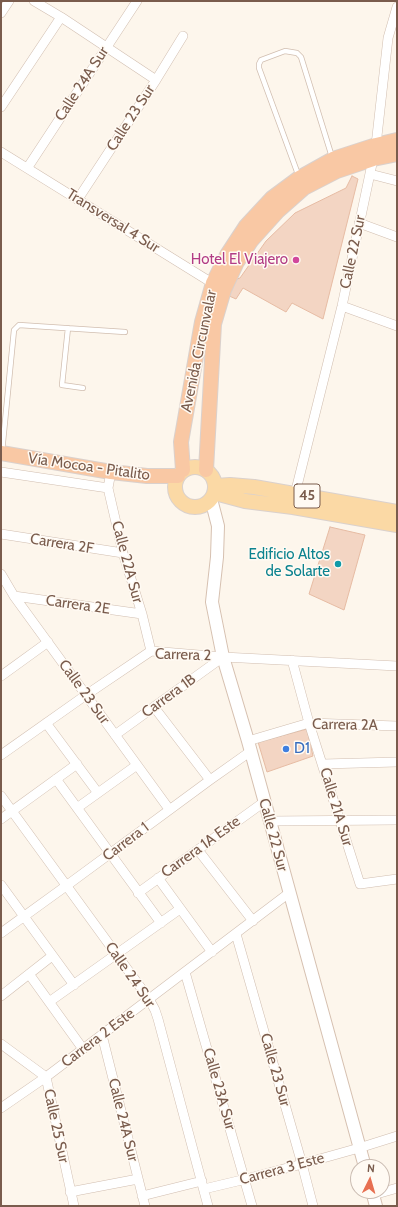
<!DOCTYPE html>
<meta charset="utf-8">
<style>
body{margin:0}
#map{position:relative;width:398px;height:1207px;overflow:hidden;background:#fdf6ec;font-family:Cabin,sans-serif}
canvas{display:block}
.frame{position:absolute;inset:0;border:2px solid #7a5c4d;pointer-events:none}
.north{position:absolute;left:350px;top:1159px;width:40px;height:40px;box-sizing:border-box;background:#fffaf3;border:1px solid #cabbb1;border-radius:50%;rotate:5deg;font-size:11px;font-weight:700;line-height:16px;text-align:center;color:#7a5c4d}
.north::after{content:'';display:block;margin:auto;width:14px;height:18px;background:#e76f51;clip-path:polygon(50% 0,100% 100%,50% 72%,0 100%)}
</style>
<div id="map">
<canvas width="398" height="1207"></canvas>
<div class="frame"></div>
<div class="north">N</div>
</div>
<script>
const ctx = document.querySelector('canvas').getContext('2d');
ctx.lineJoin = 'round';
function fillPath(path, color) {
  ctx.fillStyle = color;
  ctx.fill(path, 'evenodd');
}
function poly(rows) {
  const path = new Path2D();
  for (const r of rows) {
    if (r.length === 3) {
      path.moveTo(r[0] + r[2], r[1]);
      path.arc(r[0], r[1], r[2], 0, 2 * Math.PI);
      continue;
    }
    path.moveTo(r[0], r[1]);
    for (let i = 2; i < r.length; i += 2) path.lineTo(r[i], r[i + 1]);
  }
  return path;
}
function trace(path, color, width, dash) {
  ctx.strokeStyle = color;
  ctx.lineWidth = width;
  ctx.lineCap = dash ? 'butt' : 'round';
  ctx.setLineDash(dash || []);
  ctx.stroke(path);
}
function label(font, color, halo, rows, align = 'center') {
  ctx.font = font + ' Cabin,sans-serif';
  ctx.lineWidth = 3;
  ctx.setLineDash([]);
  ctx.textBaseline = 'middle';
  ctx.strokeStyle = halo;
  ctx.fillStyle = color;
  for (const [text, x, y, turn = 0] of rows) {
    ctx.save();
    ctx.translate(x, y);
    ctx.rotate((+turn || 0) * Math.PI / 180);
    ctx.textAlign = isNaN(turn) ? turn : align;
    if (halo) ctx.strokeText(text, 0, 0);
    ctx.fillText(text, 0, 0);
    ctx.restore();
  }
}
const building = poly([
 [352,176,358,179,323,319,292,303,286,312,243,288,236,299,227,295,234,280,240,278,266,241,295,213,346,188,352,176],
 [330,527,365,535,344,610,309,594,330,527],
 [307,729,313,756,267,772,258,742,307,729]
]);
fillPath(building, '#f3d5c3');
trace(building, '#e6bba3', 1);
const service = poly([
 [299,177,259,68,259,64,261,60,285,51,297,53,301,57,332,157],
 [68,328,62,385,83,388],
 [2,452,14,330,19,325,125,332]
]);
const minor = poly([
 [34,1,61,17,156,80],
 [1,13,9,1],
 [1,107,61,17],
 [1,152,217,286],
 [28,167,137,1],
 [370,174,397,181],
 [78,199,156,80,183,36],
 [359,223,397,237],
 [342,306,397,326],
 [1,472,108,488],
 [111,472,108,488,123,553,142,614,151,651],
 [294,498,342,306,376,145,388,38,397,7],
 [1,534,123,553],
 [1,574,14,596,169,809],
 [14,596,142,614],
 [292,660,309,723,360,884,397,879],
 [1,676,48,642],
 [154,707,210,780],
 [46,723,98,793],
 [115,735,223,657],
 [248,741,309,723,397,726],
 [1,755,86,695,151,651,223,657,397,666],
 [323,764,397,762],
 [56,779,161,923],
 [1,796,149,999,155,1010,158,1019,208,1206],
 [77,808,137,765],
 [1,819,77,764],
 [269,821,397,820],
 [198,850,253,921],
 [158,878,212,952],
 [1,885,74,985],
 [138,893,264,802],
 [1,933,66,886,210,780,251,751],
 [236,934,302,1164,313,1206],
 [185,972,252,1206],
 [29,974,83,1049],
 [1,996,52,956],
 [49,1002,180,909],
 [102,1035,145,1206],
 [1,1044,46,1077,74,1206],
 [1,1108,46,1077,289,893],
 [204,1189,246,1179,302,1164,359,1148,397,1136],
 [70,1192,138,1179],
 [373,1195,397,1188],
 [142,1196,202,1181]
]);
const secondary = poly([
 [211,499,218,526,217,557,212,602,223,657,248,741,365,1167],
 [372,1191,376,1206]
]);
const primary = poly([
 [195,487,20],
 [216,486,230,485,254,487,397,512],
 [215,493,245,501,293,507,397,525]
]);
const trunk = poly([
 [1,453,111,472,147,476,178,476],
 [183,470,181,442,202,322,213,283,227,255,246,226,272,198,299,178,333,159,376,145,397,140],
 [206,470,214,324,224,290,237,262,251,241,278,211,304,188,337,171,373,159,397,154]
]);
trace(service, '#d1beb0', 6);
trace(minor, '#d1beb0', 10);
trace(secondary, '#d6c0b0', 14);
trace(primary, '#dad1cd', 16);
trace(trunk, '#dad1cd', 16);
trace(service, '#fff', 4.5);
trace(minor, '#fff', 9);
trace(secondary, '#fff', 12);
trace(primary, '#fbd9a5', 14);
trace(trunk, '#f9c8a4', 14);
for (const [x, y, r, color] of [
 [296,260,4,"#d1479c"],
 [338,564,4,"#0f9aa8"],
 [286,749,4,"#3f7fe0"]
]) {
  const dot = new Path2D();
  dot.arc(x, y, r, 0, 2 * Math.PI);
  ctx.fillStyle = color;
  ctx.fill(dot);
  trace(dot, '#fffaf3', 1.5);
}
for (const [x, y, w] of [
 [307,496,26]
]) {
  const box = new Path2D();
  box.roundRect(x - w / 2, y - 12, w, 24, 3);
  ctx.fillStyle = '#fffaf3';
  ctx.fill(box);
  trace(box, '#7a5c4d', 1);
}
label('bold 14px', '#7a5c4d', null, [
 ["45",307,496]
]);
label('15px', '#7a5c4d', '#fffaf3', [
 ["Calle 24A Sur",82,84,-57],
 ["Calle 23 Sur",131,118,-57],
 ["Transversal 4 Sur",113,221,32],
 ["Calle 22 Sur",353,252,-78],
 ["Avenida Circunvalar",199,351,-78],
 ["Vía Mocoa - Pitalito",89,467,8],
 ["Carrera 2F",62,544,9],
 ["Calle 22A Sur",127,562,75],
 ["Carrera 2E",78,605,8],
 ["Carrera 2",183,655,2],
 ["Calle 23 Sur",84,692,54],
 ["Carrera 1B",169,696,-36],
 ["Carrera 2A",345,725,1],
 ["Calle 21A Sur",336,807,73],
 ["Calle 22 Sur",273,835,75],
 ["Carrera 1",126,842,-37],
 ["Carrera 1A Este",201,847,-36],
 ["Calle 24 Sur",130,975,55],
 ["Carrera 2 Este",98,1038,-37],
 ["Calle 23 Sur",275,1070,74],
 ["Calle 23A Sur",219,1089,74],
 ["Calle 24A Sur",123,1120,76],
 ["Calle 25 Sur",56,1126,78],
 ["Carrera 3 Este",282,1169,-15]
]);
label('15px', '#b23c85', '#fffaf3', [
 ["Hotel El Viajero",288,260]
], 'right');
label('15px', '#0d838f', '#fffaf3', [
 ["Edificio Altos",330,555],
 ["de Solarte",330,572]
], 'right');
label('15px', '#366cbe', '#fffaf3', [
 ["D1",294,749]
], 'left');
</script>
